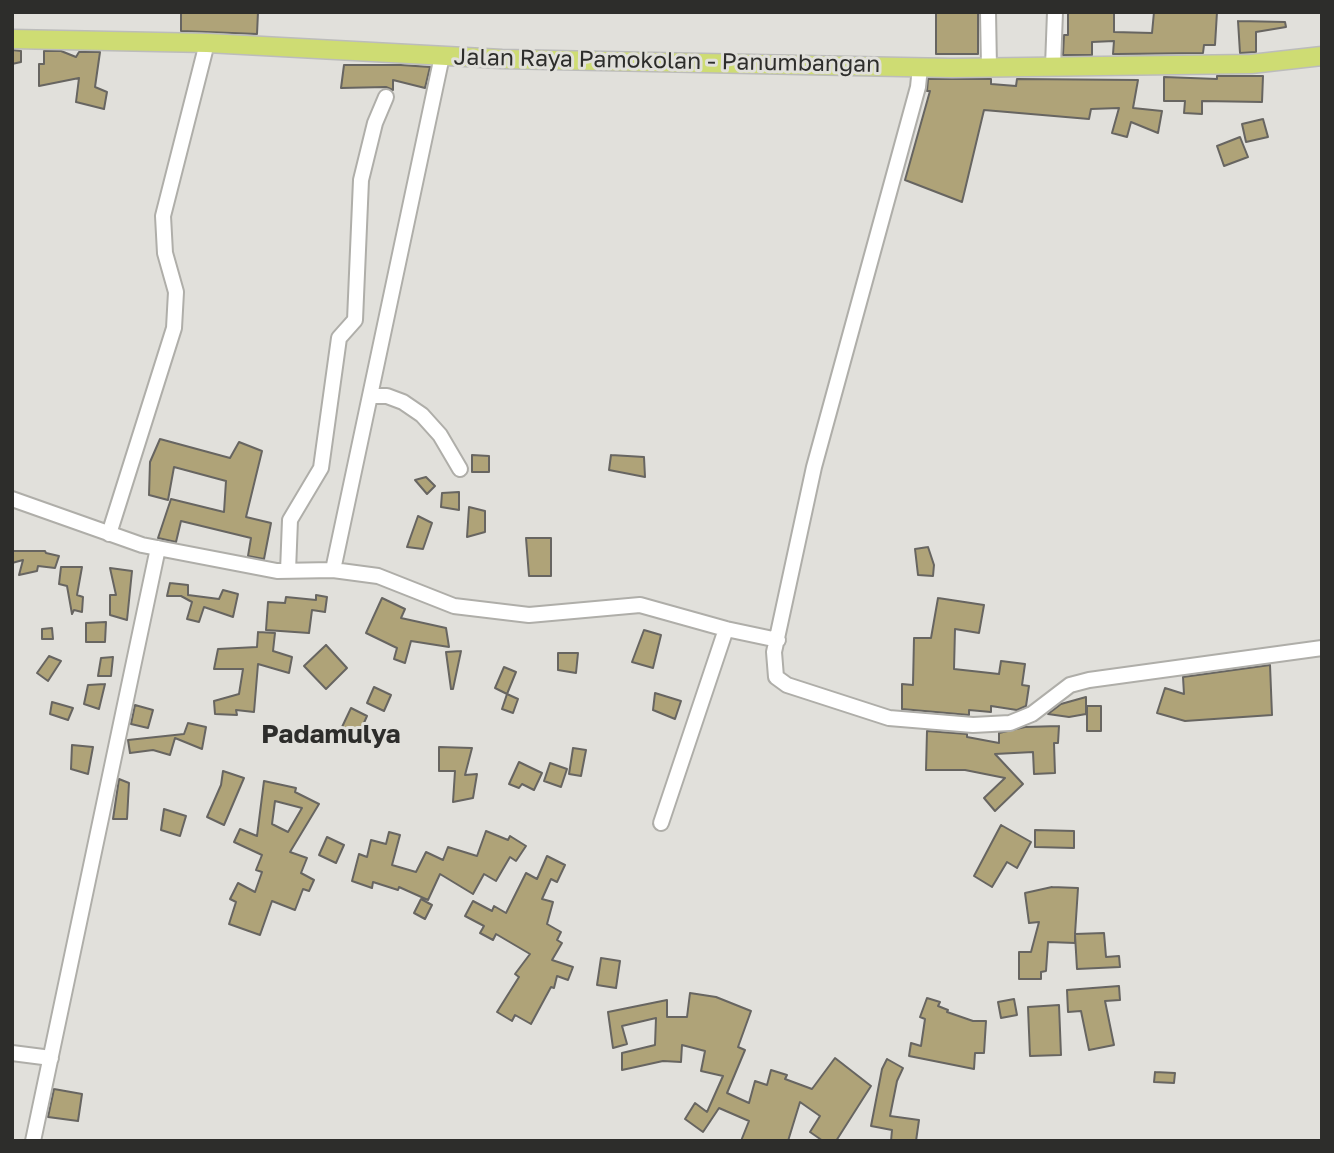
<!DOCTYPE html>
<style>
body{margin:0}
#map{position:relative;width:1334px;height:1153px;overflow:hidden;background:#e1e0db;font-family:"Golos Text",sans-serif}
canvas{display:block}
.frame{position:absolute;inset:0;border:14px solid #2d2d2b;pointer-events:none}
</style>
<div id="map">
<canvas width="1334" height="1153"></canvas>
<div class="frame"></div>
</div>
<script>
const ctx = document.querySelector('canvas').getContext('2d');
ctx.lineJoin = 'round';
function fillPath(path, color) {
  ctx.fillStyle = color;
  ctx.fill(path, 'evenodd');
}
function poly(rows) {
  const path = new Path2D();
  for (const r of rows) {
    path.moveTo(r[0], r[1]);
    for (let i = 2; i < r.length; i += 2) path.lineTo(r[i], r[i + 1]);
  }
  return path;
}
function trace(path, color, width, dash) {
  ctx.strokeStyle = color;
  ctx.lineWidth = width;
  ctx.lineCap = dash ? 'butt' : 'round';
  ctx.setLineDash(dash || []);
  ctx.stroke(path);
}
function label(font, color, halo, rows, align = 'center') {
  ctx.font = font + ' "Golos Text",sans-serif';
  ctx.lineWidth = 6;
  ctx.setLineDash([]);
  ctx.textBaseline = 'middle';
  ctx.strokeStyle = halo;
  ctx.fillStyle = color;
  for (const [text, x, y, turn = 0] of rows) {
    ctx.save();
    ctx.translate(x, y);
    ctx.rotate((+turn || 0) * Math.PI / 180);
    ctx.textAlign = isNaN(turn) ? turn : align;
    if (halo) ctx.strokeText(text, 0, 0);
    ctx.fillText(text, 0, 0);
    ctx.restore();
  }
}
const building = poly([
 [181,12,258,12,257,34,181,31,181,12],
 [936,12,978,12,978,54,936,54,936,12],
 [1068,12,1114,12,1114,32,1152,33,1154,12,1217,12,1215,45,1204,45,1203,53,1117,54,1113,54,1114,41,1092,42,1092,55,1063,55,1064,35,1068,35,1068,12],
 [1238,21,1285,22,1286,27,1256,32,1256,52,1240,53,1238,21],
 [12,50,21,51,21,62,12,64,12,50],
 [44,51,61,51,76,57,79,52,100,52,95,87,107,92,104,109,76,102,79,78,39,86,39,64,44,64,44,51],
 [344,65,401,65,430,67,425,88,393,80,393,90,386,87,341,88,344,65],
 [1217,76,1263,76,1262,102,1202,101,1202,114,1184,113,1185,101,1164,101,1164,77,1217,79,1217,76],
 [928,79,991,79,991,84,1016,86,1017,79,1138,80,1133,108,1162,111,1158,133,1131,122,1127,137,1112,133,1119,108,1091,109,1089,119,984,110,962,202,905,180,930,91,927,91,928,79],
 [1263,119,1268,137,1246,142,1242,124,1263,119],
 [1240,137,1248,157,1224,166,1217,146,1240,137],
 [160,439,230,458,239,442,262,451,246,517,271,523,264,559,248,556,251,538,181,521,176,542,158,538,171,499,224,512,226,481,174,467,168,500,149,495,150,462,160,439],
 [472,455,489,456,489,472,472,472,472,455],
 [611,455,644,457,645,477,609,470,611,455],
 [426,477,435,486,427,494,415,480,426,477],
 [459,492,459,510,441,507,442,493,459,492],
 [469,507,485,511,485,532,467,537,469,507],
 [418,516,432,523,423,549,407,547,418,516],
 [526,538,551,538,551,576,529,576,526,538],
 [928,547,934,565,933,576,918,575,915,549,928,547],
 [12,551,45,551,46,553,59,556,55,568,38,566,37,571,19,575,23,560,12,563,12,551],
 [61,567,82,567,77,595,83,597,82,612,74,610,72,614,67,586,59,584,61,567],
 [110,568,132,571,127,620,110,615,110,595,116,595,110,568],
 [170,583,188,585,188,595,219,599,223,590,238,594,233,617,204,607,199,622,187,619,192,602,181,596,167,596,170,583],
 [316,595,327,597,325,612,312,610,309,633,266,630,268,602,285,603,286,597,316,600,316,595],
 [382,598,405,609,401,618,446,628,449,647,411,641,405,663,394,659,397,648,366,633,382,598],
 [938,598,984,605,979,633,955,629,954,669,999,674,1001,661,1025,664,1022,685,1029,686,1026,706,1017,710,991,706,991,712,969,710,969,715,902,709,902,684,913,685,914,638,931,638,938,598],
 [106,622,105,642,86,642,86,623,106,622],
 [52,628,53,639,42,639,42,629,52,628],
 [644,630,661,635,653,668,632,662,644,630],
 [258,632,275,633,273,651,292,657,289,673,258,664,254,712,236,710,237,715,215,714,214,701,239,694,243,669,214,669,218,649,257,647,258,632],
 [326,645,347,668,326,689,304,666,326,645],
 [461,651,453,689,451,689,446,652,461,651],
 [558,653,578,653,576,673,558,670,558,653],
 [49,656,61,661,48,681,37,673,49,656],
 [113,657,111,676,98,676,101,658,113,657],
 [1270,665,1272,715,1185,721,1157,713,1165,688,1184,694,1183,677,1270,665],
 [504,667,516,672,507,694,495,688,504,667],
 [105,684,99,709,84,704,88,685,105,684],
 [374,687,391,695,384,711,367,703,374,687],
 [655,693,681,701,675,719,653,710,655,693],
 [507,694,518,699,513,713,502,709,507,694],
 [1086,697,1086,714,1069,717,1048,714,1061,704,1086,697],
 [52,702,73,708,68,720,50,714,52,702],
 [135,705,153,710,148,728,131,724,135,705],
 [1087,706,1101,706,1101,731,1087,731,1087,706],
 [351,708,367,716,359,734,342,727,351,708],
 [188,723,206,727,202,749,175,738,170,755,153,750,130,753,128,740,184,734,188,723],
 [1059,726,1058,743,1054,743,1055,773,1034,774,1033,752,995,754,1023,784,995,811,984,798,1005,778,965,770,926,770,927,731,967,734,967,737,999,743,999,733,1025,727,1059,726],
 [72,745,93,747,88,774,71,769,72,745],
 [439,747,472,748,465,775,477,774,473,798,453,802,455,771,439,771,439,747],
 [573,748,586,750,581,776,569,774,573,748],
 [519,762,542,773,534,790,522,784,519,788,509,784,519,762],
 [550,763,567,769,561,787,544,781,550,763],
 [223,771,244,778,224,825,207,817,221,785,223,771],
 [119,779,129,783,127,819,113,819,119,779],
 [264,781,296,788,295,792,319,804,290,852,307,858,301,873,314,880,309,891,303,889,295,910,272,901,260,935,229,924,236,902,230,899,238,883,255,892,262,872,256,870,262,855,234,842,240,829,257,836,264,781],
 [275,801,302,808,288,832,272,824,275,801],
 [164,809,186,816,180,836,161,830,164,809],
 [1001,825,1031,842,1017,868,1007,862,992,887,974,876,1001,825],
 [1035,830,1074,831,1074,848,1035,847,1035,830],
 [486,831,508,840,510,836,526,846,516,861,510,857,496,881,484,874,473,894,440,874,428,900,399,887,398,890,373,882,372,888,352,881,359,854,367,857,371,840,386,844,389,832,400,835,392,865,416,872,426,852,443,860,448,847,477,856,486,831],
 [327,837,344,845,336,863,319,855,327,837],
 [547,856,565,865,557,882,551,879,542,899,553,902,547,924,561,932,557,940,562,943,552,960,573,967,568,980,557,976,554,988,551,987,531,1024,515,1015,512,1021,497,1012,519,977,515,974,530,954,496,934,493,940,480,933,484,926,465,916,473,901,492,911,494,906,506,913,526,873,537,879,547,856],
 [1052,887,1078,888,1075,934,1104,933,1106,957,1119,956,1120,967,1077,969,1075,935,1075,943,1048,942,1046,971,1041,972,1041,979,1019,979,1019,952,1031,952,1039,922,1029,923,1025,893,1052,887],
 [421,899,432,905,425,919,414,913,421,899],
 [601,958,620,961,616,988,597,985,601,958],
 [1119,986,1120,1000,1105,1001,1114,1045,1089,1050,1081,1011,1068,1012,1067,990,1119,986],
 [690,993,716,997,751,1011,738,1047,745,1050,727,1093,749,1103,755,1081,767,1085,771,1070,787,1075,785,1079,812,1089,835,1058,871,1086,836,1141,823,1141,810,1132,820,1116,800,1102,788,1141,741,1141,749,1121,719,1108,703,1132,685,1119,695,1103,707,1112,723,1076,701,1071,705,1051,682,1045,681,1062,663,1061,622,1070,622,1053,655,1045,656,1018,622,1026,627,1044,613,1048,608,1012,667,1000,667,1017,687,1017,690,993],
 [927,998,940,1002,938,1006,948,1010,947,1012,973,1021,986,1021,984,1053,975,1053,974,1069,909,1056,911,1043,921,1046,925,1019,920,1017,927,998],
 [1014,999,1017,1015,1001,1018,998,1002,1014,999],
 [1059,1005,1061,1055,1030,1056,1028,1007,1059,1005],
 [887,1059,903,1068,897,1081,890,1116,919,1120,916,1141,891,1141,892,1130,871,1126,882,1069,887,1059],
 [1155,1072,1175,1073,1174,1083,1154,1082,1155,1072],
 [54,1089,82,1094,78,1121,48,1117,54,1089]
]);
fillPath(building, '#afa378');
trace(building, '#676561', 2);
const minor = poly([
 [988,12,989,67],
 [1053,66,1055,12],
 [920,67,918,87,814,467,774,652,776,677,787,685,889,718,973,725,1010,723,1032,714,1070,685,1089,680,1322,648],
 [370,396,387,396,403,402,422,415,440,435,460,469],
 [12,499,142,545,277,571,333,570,378,576,454,606,529,615,640,605,726,629,778,640],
 [109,534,174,328,176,292,165,253,163,216,207,43],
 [333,570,442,56],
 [288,571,290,520,321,468,339,338,355,320,361,180,375,123,386,97],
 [661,823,726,629],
 [12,1053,51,1058],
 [33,1141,158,548]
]);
const major = poly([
 [12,39,207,43,502,59,952,68,1251,64,1322,56]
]);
trace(minor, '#afaea9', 18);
trace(major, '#bcbcbb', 21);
trace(minor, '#fff', 14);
trace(major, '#cedc73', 18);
label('23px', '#2d2d2b', '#e1e0db', [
 ["Jalan Raya Pamokolan - Panumbangan",667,61,1]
]);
label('bold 26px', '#2d2d2b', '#e1e0db', [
 ["Padamulya",331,735]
]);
</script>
